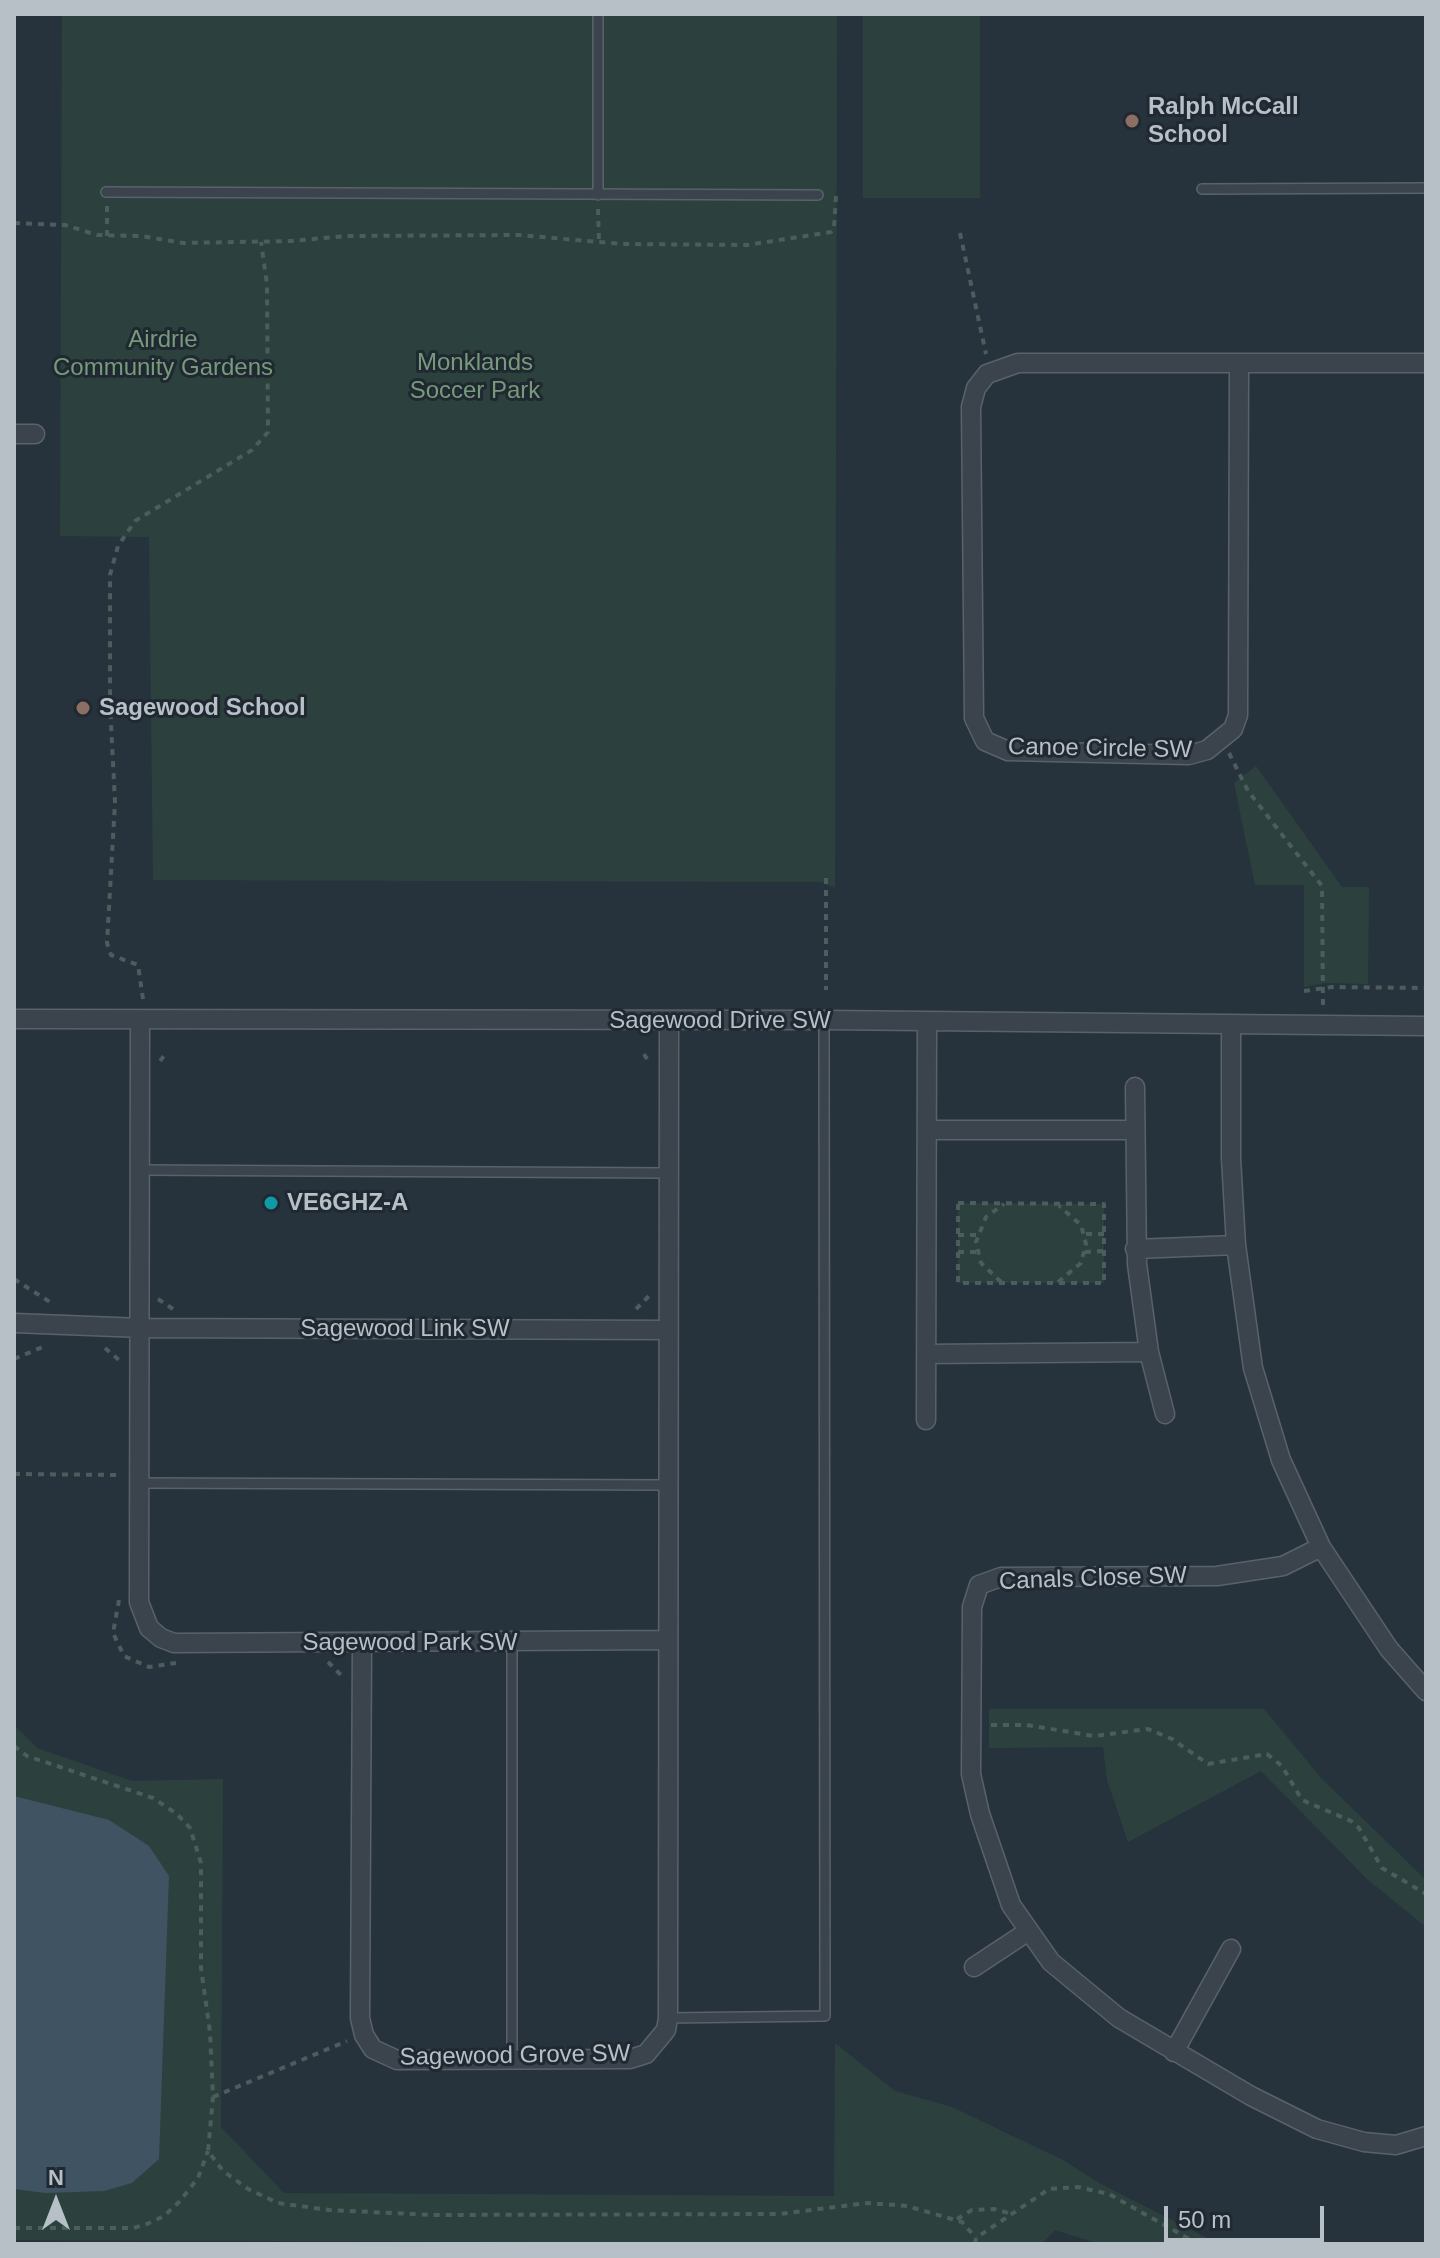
<!DOCTYPE html>
<style>
body{margin:0}
#map{position:relative;width:1440px;height:2258px;overflow:hidden;background:#27333c;font-family:Arial,sans-serif}
canvas{display:block}
.frame{position:absolute;inset:0;border:16px solid #b7bfc7;pointer-events:none}
.north{position:absolute;left:16px;top:2162px;width:80px;height:80px;-webkit-text-stroke:6px #202931;paint-order:stroke;rotate:0deg;font-size:22px;font-weight:700;line-height:32px;text-align:center;color:#b7bfc7}
.north::after{content:'';display:block;margin:auto;width:28px;height:36px;background:#b7bfc7;clip-path:polygon(50% 0,100% 100%,50% 72%,0 100%)}
.scale{position:absolute;left:1164px;top:2206px;width:160px;height:36px;box-sizing:border-box;border:4px solid #b7bfc7;border-top:0;padding-left:10px;font-size:24px;line-height:28px;white-space:nowrap;color:#b7bfc7;-webkit-text-stroke:6px #202931;paint-order:stroke}
</style>
<div id="map">
<canvas width="1440" height="2258"></canvas>
<div class="frame"></div>
<div class="north">N</div>
<div class="scale">50 m</div>
</div>
<script>
const ctx = document.querySelector('canvas').getContext('2d');
ctx.lineJoin = 'round';
function fillPath(path, color) {
  ctx.fillStyle = color;
  ctx.fill(path, 'evenodd');
}
function poly(rows) {
  const path = new Path2D();
  for (const r of rows) {
    path.moveTo(r[0], r[1]);
    for (let i = 2; i < r.length; i += 2) path.lineTo(r[i], r[i + 1]);
  }
  return path;
}
function trace(path, color, width, dash) {
  ctx.strokeStyle = color;
  ctx.lineWidth = width;
  ctx.lineCap = dash ? 'butt' : 'round';
  ctx.setLineDash(dash || []);
  ctx.stroke(path);
}
function label(font, color, halo, rows, align = 'center') {
  ctx.font = font + ' Arial,sans-serif';
  ctx.lineWidth = 6;
  ctx.setLineDash([]);
  ctx.textBaseline = 'middle';
  ctx.strokeStyle = halo;
  ctx.fillStyle = color;
  for (const [text, x, y, turn = 0] of rows) {
    ctx.save();
    ctx.translate(x, y);
    ctx.rotate((+turn || 0) * Math.PI / 180);
    ctx.textAlign = isNaN(turn) ? turn : align;
    if (halo) ctx.strokeText(text, 0, 0);
    ctx.fillText(text, 0, 0);
    ctx.restore();
  }
}
fillPath(poly([
 [62,14,837,14,835,888,821,882,153,880,149,537,60,536],
 [863,14,980,14,980,198,863,198],
 [1256,766,1342,887,1369,887,1368,984,1326,983,1304,987,1304,885,1255,885,1234,783],
 [958,1203,1104,1204,1104,1283,958,1283],
 [989,1709,1264,1709,1322,1779,1426,1880,1426,1927,1367,1879,1261,1771,1128,1842,1107,1780,1103,1747,989,1748],
 [14,1725,37,1748,132,1781,223,1779,221,2127,284,2193,834,2196,835,2043,895,2091,952,2107,1063,2160,1099,2183,1219,2244,1099,2244,1055,2230,1042,2244,14,2240]
]), '#2c413e');
fillPath(poly([
 [14,1796,109,1820,149,1846,169,1876,159,2159,132,2183,104,2191,45,2193,14,2189]
]), '#3f5362');
const lane = poly([
 [598,14,598,195],
 [1202,189,1426,188],
 [106,192,818,195],
 [141,1170,668,1173],
 [140,1483,667,1485],
 [512,1642,512,2060],
 [668,2018,825,2016,824,1020]
]);
const street = poly([
 [1239,365,1238,715,1233,729,1207,750,1189,755,1008,751,985,741,974,718,971,407,976,388,987,374,1018,363,1426,363],
 [14,434,35,434],
 [14,1019,824,1020,1426,1026],
 [140,1020,139,1602,149,1628,161,1638,174,1643,667,1640],
 [1231,1024,1231,1158,1236,1245,1253,1368,1281,1460,1321,1547,1389,1649,1426,1691],
 [1135,1087,1137,1264,1149,1352,1165,1414],
 [927,1130,1135,1130],
 [1135,1249,1236,1245],
 [14,1323,142,1328,667,1330],
 [926,1354,1149,1352],
 [926,1420,927,1021],
 [1321,1547,1283,1566,1217,1576,1001,1577,979,1585,972,1607,971,1774,980,1814,1011,1905,1051,1962,1119,2018,1251,2096,1317,2129,1364,2142,1396,2145,1426,2136],
 [362,1644,360,2018,364,2035,373,2049,397,2060,630,2059,646,2054,666,2030,668,2018,669,1021],
 [974,1967,1027,1932],
 [1174,2052,1231,1949]
]);
trace(lane, '#59626a', 12);
trace(street, '#59626a', 21);
trace(poly([
 [107,206,107,236],
 [598,209,599,242],
 [14,223,65,225,97,235,142,236,183,243,291,241,347,236,519,235,622,244,747,245,831,232,834,229,836,195,832,195],
 [960,233,986,354],
 [1229,753,1248,791,1322,886,1323,1006],
 [826,878,826,990],
 [1304,991,1332,987,1426,988],
 [143,999,138,965,111,955,107,943,115,802,110,704,110,575,118,546,135,521,252,450,268,432,267,284,261,242],
 [644,1054,650,1064],
 [160,1061,167,1052],
 [958,1203,1104,1204,1104,1283,958,1283,958,1203],
 [1086,1234,1104,1234],
 [958,1235,976,1235],
 [958,1252,976,1252],
 [1085,1252,1104,1251],
 [14,1279,53,1304],
 [1001,1282,981,1263,976,1242,986,1217,1004,1204],
 [1058,1282,1081,1263,1086,1244,1081,1225,1059,1206],
 [158,1299,173,1309],
 [636,1309,649,1296],
 [105,1348,119,1360],
 [14,1359,45,1346],
 [14,1474,120,1475],
 [119,1600,113,1633,124,1656,149,1667,176,1663],
 [328,1662,341,1675],
 [991,1725,1027,1725,1094,1736,1148,1729,1172,1739,1208,1764,1267,1754,1282,1766,1302,1800,1351,1821,1359,1828,1382,1868,1426,1894],
 [14,1746,27,1756,153,1798,177,1814,190,1828,201,1863,201,1968,210,2032,213,2097,208,2151,223,2171,248,2189,278,2203,329,2210,434,2215,779,2214,868,2203,907,2206,962,2222,976,2238],
 [213,2097,347,2041],
 [957,2219,972,2210,994,2209,1012,2214],
 [14,2228,133,2228,147,2224,164,2216,180,2201,198,2178,208,2151],
 [975,2244,976,2238,1049,2189,1078,2187,1109,2194,1198,2244]
]), '#4b5d5d', 4, [6, 6]);
trace(lane, '#3b444c', 9);
trace(street, '#3b444c', 18);
for (const [x, y, r, color] of [
 [1132,121,8,"#8d6e63"],
 [83,708,8,"#8d6e63"],
 [271,1203,8,"#0f9aa8"]
]) {
  const dot = new Path2D();
  dot.arc(x, y, r, 0, 2 * Math.PI);
  ctx.fillStyle = color;
  ctx.fill(dot);
  trace(dot, '#202931', 3);
}
label('bold 24px', '#b7bfc7', '#202931', [
 ["Ralph McCall",1148,107],
 ["School",1148,135],
 ["Sagewood School",99,708],
 ["VE6GHZ-A",287,1203]
], 'left');
label('24px', '#779a7a', '#202931', [
 ["Airdrie",163,340],
 ["Community Gardens",163,368],
 ["Monklands",475,363],
 ["Soccer Park",475,391]
]);
label('24px', '#b7bfc7', '#202931', [
 ["Canoe Circle SW",1100,749,1],
 ["Sagewood Drive SW",720,1021],
 ["Sagewood Link SW",405,1329],
 ["Canals Close SW",1093,1579,-2],
 ["Sagewood Park SW",410,1643],
 ["Sagewood Grove SW",515,2056,-1]
]);
</script>
